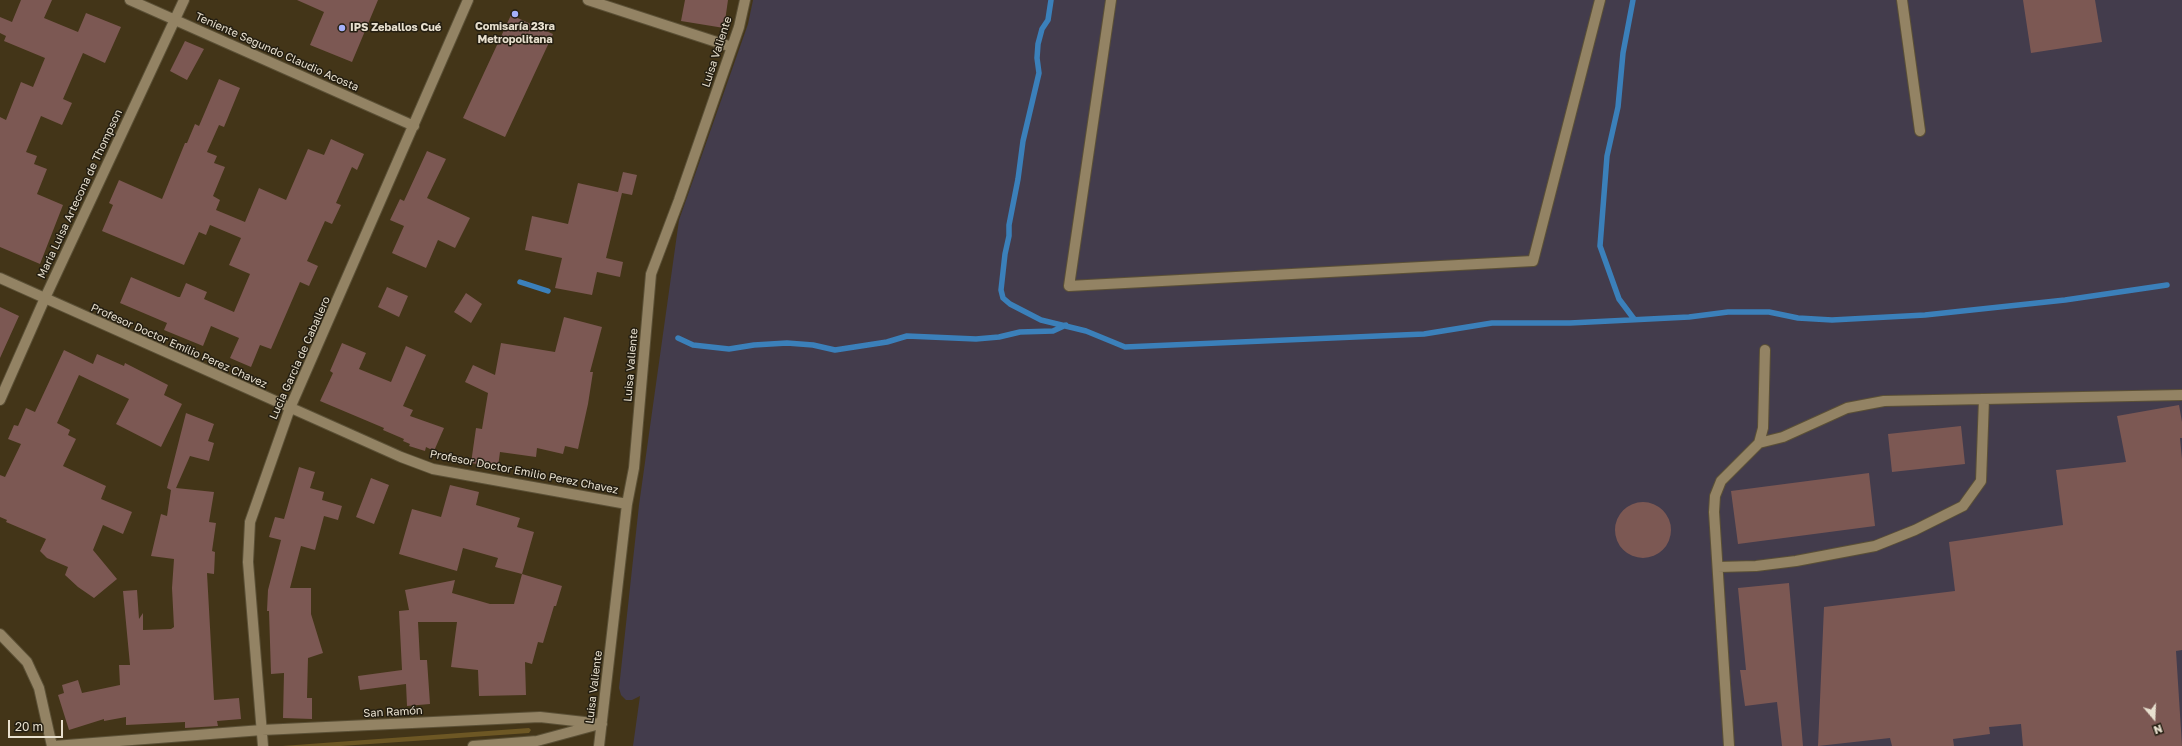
<!DOCTYPE html>
<meta charset="utf-8">
<style>
body{margin:0}
#map{position:relative;width:2182px;height:746px;overflow:hidden;background:#433518;font-family:"Golos Text",sans-serif}
canvas{display:block}
.north{position:absolute;left:2134px;top:698px;width:40px;height:40px;-webkit-text-stroke:3px #241e11;paint-order:stroke;rotate:161deg;font-size:11px;font-weight:700;line-height:16px;text-align:center;color:#e8e0cf}
.north::after{content:'';display:block;margin:auto;width:14px;height:18px;background:#e8e0cf;clip-path:polygon(50% 0,100% 100%,50% 72%,0 100%)}
.scale{position:absolute;left:8px;top:720px;width:55px;height:18px;box-sizing:border-box;border:2px solid #e8e0cf;border-top:0;padding-left:5px;font-size:12px;line-height:14px;white-space:nowrap;color:#e8e0cf;-webkit-text-stroke:3px #241e11;paint-order:stroke}
</style>
<div id="map">
<canvas width="2182" height="746"></canvas>
<div class="north">N</div>
<div class="scale">20 m</div>
</div>
<script>
const ctx = document.querySelector('canvas').getContext('2d');
ctx.lineJoin = 'round';
function fillPath(path, color) {
  ctx.fillStyle = color;
  ctx.fill(path, 'evenodd');
}
function poly(rows) {
  const path = new Path2D();
  for (const r of rows) {
    if (r.length === 3) {
      path.moveTo(r[0] + r[2], r[1]);
      path.arc(r[0], r[1], r[2], 0, 2 * Math.PI);
      continue;
    }
    path.moveTo(r[0], r[1]);
    for (let i = 2; i < r.length; i += 2) path.lineTo(r[i], r[i + 1]);
  }
  return path;
}
function trace(path, color, width, dash) {
  ctx.strokeStyle = color;
  ctx.lineWidth = width;
  ctx.lineCap = dash ? 'butt' : 'round';
  ctx.setLineDash(dash || []);
  ctx.stroke(path);
}
function label(font, color, halo, rows, align = 'center') {
  ctx.font = font + ' "Golos Text",sans-serif';
  ctx.lineWidth = 3;
  ctx.setLineDash([]);
  ctx.textBaseline = 'middle';
  ctx.strokeStyle = halo;
  ctx.fillStyle = color;
  for (const [text, x, y, turn = 0] of rows) {
    ctx.save();
    ctx.translate(x, y);
    ctx.rotate((+turn || 0) * Math.PI / 180);
    ctx.textAlign = isNaN(turn) ? turn : align;
    if (halo) ctx.strokeText(text, 0, 0);
    ctx.fillText(text, 0, 0);
    ctx.restore();
  }
}
fillPath(poly([
 [753,0,2182,0,2182,746,633,746,640,696,632,700,626,700,621,695,619,688,639,505,679,220,748,24]
]), '#433c4c');
fillPath(poly([
 [529,728,531,730,529,733,341,746,282,746]
]), '#6d5724');
trace(poly([
 [1051,0,1048,20,1042,29,1038,44,1037,58,1039,73,1023,141,1018,179,1009,225,1009,236,1005,254,1001,290,1003,298,1010,304,1041,320,1086,331,1125,347,1424,334,1492,323,1570,323,1689,317,1728,312,1769,312,1798,318,1832,320,1925,315,2065,300,2167,285],
 [1633,0,1623,53,1618,107,1607,156,1600,246,1619,299,1634,319],
 [520,282,548,291],
 [678,338,693,345,729,349,754,345,787,343,813,345,835,350,887,342,907,336,976,339,999,337,1020,332,1053,331,1066,325]
]), '#3b80ba', 5.5);
fillPath(poly([
 [21,0,52,0,44,18,78,32,86,13,121,27,105,63,83,53,63,99,72,103,62,125,41,116,26,152,37,156,34,164,47,169,37,194,63,205,40,264,0,247,0,117,6,120,21,82,33,87,45,58,4,41,6,36,0,33,0,17,12,22],
 [297,0,378,0,352,62,310,45,324,12],
 [685,0,728,0,724,28,681,21],
 [2023,0,2095,0,2102,42,2031,53],
 [511,15,553,34,505,137,463,118],
 [185,41,204,49,187,80,170,71],
 [219,79,240,88,224,127,219,125,207,152,217,156,214,163,225,167,213,196,220,200,216,210,245,222,259,188,286,200,308,149,324,155,331,139,364,154,357,170,352,167,336,203,341,205,332,224,325,221,307,261,318,266,309,286,300,282,271,349,260,345,251,367,230,358,239,338,211,326,203,346,164,330,167,323,120,303,131,277,178,297,180,297,186,283,207,292,204,299,234,312,250,274,229,265,241,238,210,225,206,235,199,232,184,265,102,231,113,205,109,203,119,180,162,199,185,143,187,143,195,124,199,126],
 [427,151,446,159,427,198,470,218,455,248,438,240,426,268,392,253,404,226,390,220,400,199,404,201],
 [623,172,637,175,632,195,622,193,606,258,623,262,620,277,597,272,592,295,555,288,562,258,525,250,532,216,568,224,578,183,618,192],
 [387,287,408,296,399,317,378,307],
 [466,293,482,304,471,323,454,312],
 [0,307,19,316,0,358],
 [564,317,602,327,590,372,593,372,588,404,578,449,565,446,563,454,537,448,536,457,500,452,498,467,471,463,476,428,482,429,488,393,465,382,473,365,495,375,501,343,555,352],
 [342,343,366,353,359,369,391,382,406,346,426,355,403,406,413,410,410,416,444,428,434,451,426,447,425,451,409,446,410,444,403,441,404,439,383,430,384,428,320,401,333,373,330,371],
 [64,350,93,364,97,354,124,366,125,363,168,385,164,395,182,404,161,447,116,424,129,399,79,375,57,423,70,430,68,435,76,439,63,466,106,486,101,499,132,512,123,534,103,525,93,550,117,579,94,598,78,587,65,575,68,567,47,558,40,551,46,539,6,522,7,520,0,517,0,475,5,477,21,444,8,439,14,425,18,426,26,408,35,412],
 [2179,405,2182,422,2182,438,2180,438,2182,459,2182,650,2176,651,2182,746,2023,746,2021,724,1989,727,1990,734,1953,739,1954,746,1892,746,1890,738,1818,746,1824,607,1955,591,1949,542,2063,525,2056,470,2126,462,2117,416],
 [186,413,214,424,208,441,214,443,209,461,190,456,176,488,214,492,209,522,216,523,212,551,215,552,214,574,207,573,214,700,239,698,241,719,217,721,218,726,185,728,185,722,126,725,126,717,104,721,104,719,69,730,58,695,64,693,62,685,78,680,82,693,120,685,119,665,130,665,123,591,137,590,139,619,143,613,143,630,171,629,174,627,172,588,174,559,151,556,161,514,167,516,171,490,167,488],
 [1961,426,1965,464,1892,472,1888,434],
 [299,467,315,472,310,488,324,492,322,500,342,506,338,520,324,516,315,550,301,546,290,588,311,588,311,614,323,653,308,658,307,698,312,698,312,719,283,718,284,673,271,674,269,611,267,611,268,590,281,540,269,537,275,517,284,519],
 [1869,473,1875,526,1738,544,1731,491],
 [371,478,389,485,374,524,356,517],
 [450,485,479,492,476,505,520,518,517,527,534,532,522,574,495,567,498,558,463,548,457,571,399,554,412,509,441,517],
 [1643,530,28],
 [522,574,562,586,556,606,554,606,543,643,538,642,532,664,525,662,526,695,479,696,478,670,451,667,457,622,418,622,420,660,427,660,430,704,407,706,406,684,360,690,358,676,402,670,399,611,409,610,405,590,455,580,452,593,490,604,514,604],
 [1789,583,1803,746,1782,746,1777,702,1745,706,1740,670,1746,670,1738,588]
]), '#7c5853');
const minor = poly([
 [130,0,414,126],
 [588,0,732,47],
 [1111,0,1069,286,1533,261,1600,0],
 [1902,0,1920,131],
 [0,278,401,457,433,469,627,504],
 [0,400,45,298,184,0],
 [1759,443,1783,437,1847,408,1884,401,2182,395],
 [1718,567,1756,566,1796,561,1875,546,1915,530,1963,506,1981,481,1984,399],
 [0,634,27,662,39,688,52,746],
 [54,746,262,730,540,717,602,724],
 [263,746,248,562,250,522,290,408,468,0],
 [473,746,537,741,596,725],
 [599,746,627,504,634,468,651,274,679,200,739,27,745,0],
 [1729,746,1714,512,1715,496,1721,481,1759,443,1763,428,1765,350]
]);
trace(minor, '#5b5036', 12);
trace(minor, '#938364', 10);
for (const [x, y, r, color] of [
 [515,14,4,"#a5b1fc"],
 [342,28,4,"#a5b1fc"]
]) {
  const dot = new Path2D();
  dot.arc(x, y, r, 0, 2 * Math.PI);
  ctx.fillStyle = color;
  ctx.fill(dot);
  trace(dot, '#241e11', 1.5);
}
label('bold 11px', '#e8e0cf', '#241e11', [
 ["Comisaría 23ra",515,27],
 ["Metropolitana",515,40],
 ["IPS Zeballos Cué",350,28,"left"]
]);
label('11px', '#e8e0cf', '#241e11', [
 ["Teniente Segundo Claudio Acosta",277,52,24],
 ["Luisa Valiente",717,52,-72],
 ["Maria Luisa Artecona de Thompson",80,194,-65],
 ["Profesor Doctor Emilio Perez Chavez",179,346,24],
 ["Lucia Garcia de Caballero",300,358,-66],
 ["Luisa Valiente",631,365,-85],
 ["Profesor Doctor Emilio Perez Chavez",524,472,11],
 ["Luisa Valiente",594,687,-83],
 ["San Ramón",393,712,-3]
]);
</script>
